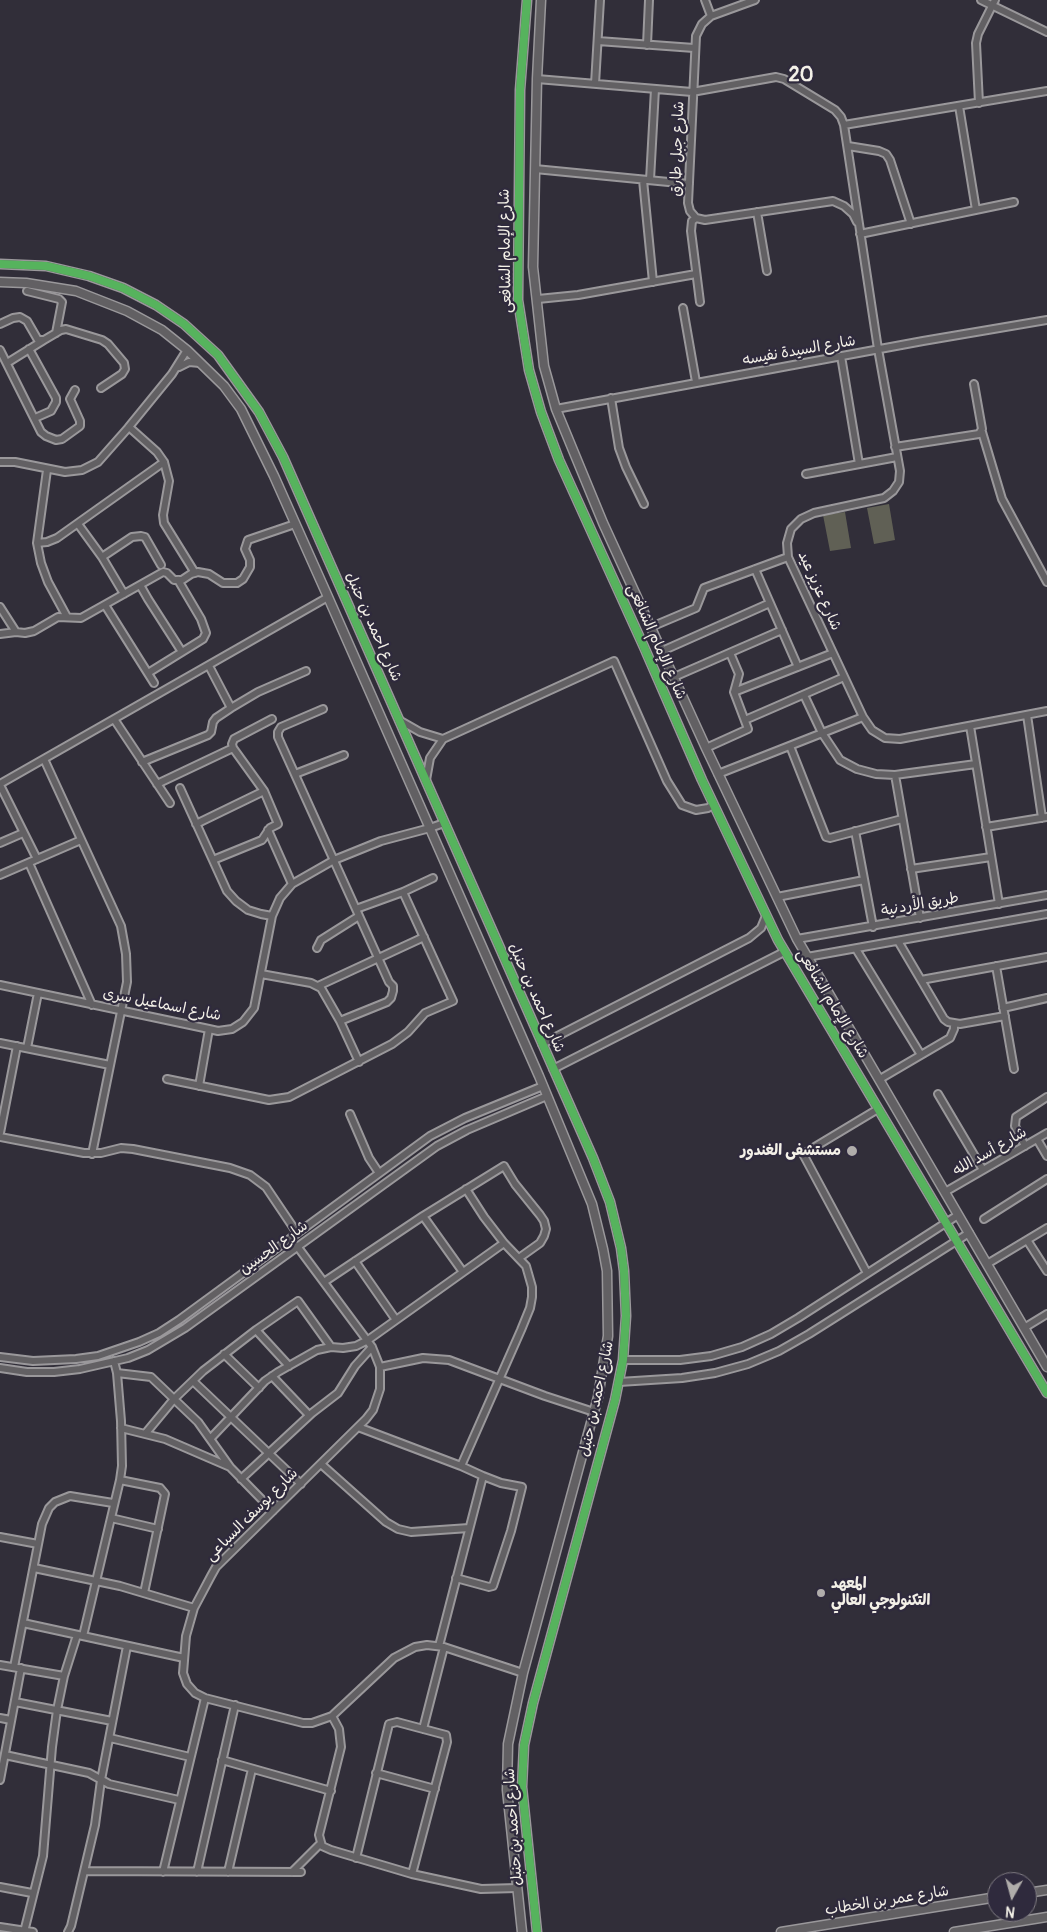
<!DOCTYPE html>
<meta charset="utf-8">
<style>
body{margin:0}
#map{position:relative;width:1047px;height:1932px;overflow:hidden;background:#312e39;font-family:Pangolin,sans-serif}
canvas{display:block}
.north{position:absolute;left:987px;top:1872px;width:50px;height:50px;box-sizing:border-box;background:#2f2a3d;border:1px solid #7e7a81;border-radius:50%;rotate:187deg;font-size:14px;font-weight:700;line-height:20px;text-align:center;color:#f4f1e8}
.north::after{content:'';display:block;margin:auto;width:18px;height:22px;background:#b0adab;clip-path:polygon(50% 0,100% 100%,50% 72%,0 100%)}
</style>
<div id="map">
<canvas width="1047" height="1932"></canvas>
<div class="north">N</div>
</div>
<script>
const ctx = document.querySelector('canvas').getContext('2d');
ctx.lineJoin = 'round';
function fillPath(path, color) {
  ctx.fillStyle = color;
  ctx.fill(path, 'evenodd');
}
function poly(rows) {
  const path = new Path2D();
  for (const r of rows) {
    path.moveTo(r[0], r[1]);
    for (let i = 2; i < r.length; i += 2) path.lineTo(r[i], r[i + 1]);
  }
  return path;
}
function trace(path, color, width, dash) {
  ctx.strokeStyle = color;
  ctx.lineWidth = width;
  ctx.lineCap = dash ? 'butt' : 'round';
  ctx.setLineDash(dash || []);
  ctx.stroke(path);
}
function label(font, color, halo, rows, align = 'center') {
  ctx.font = font + ' Pangolin,"Playpen Sans Arabic",sans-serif';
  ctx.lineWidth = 4.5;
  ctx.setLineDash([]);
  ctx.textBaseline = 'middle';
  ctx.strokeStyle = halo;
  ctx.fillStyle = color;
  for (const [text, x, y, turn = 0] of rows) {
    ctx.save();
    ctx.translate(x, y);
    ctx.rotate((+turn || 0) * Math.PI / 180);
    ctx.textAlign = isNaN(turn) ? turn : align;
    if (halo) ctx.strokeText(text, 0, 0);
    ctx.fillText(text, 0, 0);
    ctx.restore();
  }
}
fillPath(poly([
 [889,504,895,540,874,544,867,508],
 [845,512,851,548,830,551,823,515]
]), '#606055');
const minor = poly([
 [705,0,711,16],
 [755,0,711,16,702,24,696,36,688,203,690,211,696,218,705,220,833,201,844,206,853,214,857,222],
 [981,0,1047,32],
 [598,41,694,48],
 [647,45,649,0],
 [537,79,692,92,776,77,784,79,835,110,841,117,844,125,878,349,900,471,899,482,893,491,884,498,814,513,801,519,791,529,787,543,788,557,863,717,872,730,885,738,900,739,1047,711],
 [595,84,600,0],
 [979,103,976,43,978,34,995,0],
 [959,106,976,210],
 [844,125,1047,91],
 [848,146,879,151,886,154,890,160,911,224],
 [535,169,689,184],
 [643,180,653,282],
 [650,180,655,89],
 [757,212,767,271],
 [696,218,692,221,691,231,700,302],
 [860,234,1014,202],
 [27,291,59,299,62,302,56,333],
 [538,299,578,295,696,274],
 [683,308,696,382],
 [0,324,13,318,20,317,27,321,38,340,44,340,61,330,66,329,102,340,108,344,124,363,125,369,122,374,101,388],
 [29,349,56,398,56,402,51,411,35,418],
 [0,350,41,432,46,436,56,440,62,439,80,426,80,421,70,399,75,390],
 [841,356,859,464],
 [7,363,44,340],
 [179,367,189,362,200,363],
 [611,398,619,448,626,467,644,504],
 [556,409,923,341,1047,320],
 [129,427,157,452,164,462,169,481,163,515,164,523,195,573],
 [982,432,1002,499,1047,582],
 [895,447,979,434,982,429,974,384],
 [0,462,15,462,65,472,82,470,98,462,128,428,172,374,187,350],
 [47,470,37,543,41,563,48,582,67,617],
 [806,474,897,457],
 [78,524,102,557,124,594],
 [37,543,47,542,57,538,164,462],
 [102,557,132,537,141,536,145,537,161,565],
 [755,569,798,667],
 [140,585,148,599,182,652],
 [105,605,154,683],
 [0,607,16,632],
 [651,627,696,608,704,588,788,557],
 [0,634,16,632,25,633,34,631,58,617,81,618,163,572,167,573,174,580,182,580,191,574,198,572,209,574,223,583,237,583,243,579,250,567,250,560,245,549,248,540,295,524],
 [662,651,770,603],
 [209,666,231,708],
 [148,673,203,639,206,633,201,619,178,580],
 [674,677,782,630],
 [734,692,833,653],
 [804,695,822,733,840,760,857,769,876,774,895,775,976,764],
 [323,709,281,727,278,732,278,737,389,982,393,986,393,991,391,998,387,1002,340,1021],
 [1027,715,1042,818],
 [114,719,170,803],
 [399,720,420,732,443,739],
 [745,720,844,677],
 [970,726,999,904],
 [790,746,826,837,830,838,902,819],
 [706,748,748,729,734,692,739,674,730,653],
 [44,759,121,926,126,954,127,982,92,1154],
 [142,762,208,735,211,732,213,722,216,718,231,708,258,692,306,671],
 [295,774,344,755],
 [718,774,863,717],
 [895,775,920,918],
 [426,780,430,758,443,739,614,661,667,781,682,805,696,810,708,808,713,805],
 [0,784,328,597],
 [157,784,233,748],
 [0,785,37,859],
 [180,788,227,891,236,901,248,910,261,914,272,916],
 [196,824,264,791],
 [986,827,1047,817],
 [268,830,292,884],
 [855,831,873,927],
 [0,843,23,833],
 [213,860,262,840,270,828,278,824,264,791,233,748,232,744,234,739,272,719],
 [29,863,92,1005],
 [911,869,991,857],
 [0,875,81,840],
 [777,897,864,880],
 [356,909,403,892,433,878],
 [797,939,1047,895],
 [898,941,944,1019,948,1022,960,1024,1005,1016],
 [317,948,321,940,359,916],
 [856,949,921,1055],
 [807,957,1047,914],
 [996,966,1014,1069],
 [261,974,311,983,321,988,340,1021,359,1062],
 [921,980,1047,957],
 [0,985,209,1029,218,1031,232,1029,243,1022,254,1008,272,916,280,898,292,884,334,860,381,841,430,828,444,823],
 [318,986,424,937],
 [1003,1008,1047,998],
 [0,1043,110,1065],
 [542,1044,749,938,761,928,766,916],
 [27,1048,38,993],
 [553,1069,784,952],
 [167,1079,269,1100,289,1097,392,1044,408,1032,425,1013,453,1001,403,892],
 [880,1079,950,1038,954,1029,954,1024],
 [199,1086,209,1029],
 [938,1094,983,1170],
 [350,1114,369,1158,379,1173],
 [0,1133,17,1046],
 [0,1137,84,1153,101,1153,121,1148,133,1149,230,1168,250,1175,266,1187,297,1233],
 [1037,1139,1047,1156],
 [1025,1146,1015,1126,1016,1117,1047,1097],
 [945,1192,1047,1133],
 [423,1216,463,1272],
 [984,1219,1047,1179],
 [1027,1240,1047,1271],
 [297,1246,372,1347,380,1367,380,1389,373,1410,366,1419,216,1567,211,1576,194,1608,186,1636,183,1673,187,1684,195,1693,205,1698,303,1723,312,1723,332,1716,394,1658,415,1647,427,1645,444,1647,523,1673],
 [355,1261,396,1320],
 [987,1264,1047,1228],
 [867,1273,803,1154,878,1109],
 [324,1282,423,1216,504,1166,515,1184,540,1215,544,1221,546,1229,544,1236,540,1243,519,1258],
 [1024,1328,1047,1314],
 [256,1330,289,1366],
 [224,1354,259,1388],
 [0,1357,33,1361,76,1359,98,1356,139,1342,159,1333,179,1320,430,1136,465,1118,543,1086],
 [623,1360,680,1360,711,1356,742,1347,771,1334,798,1318,958,1215],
 [380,1367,423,1358,449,1360,545,1396,594,1412],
 [0,1368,27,1372,54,1372,80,1369,128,1358,148,1350,185,1328,437,1146,467,1130,547,1096],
 [117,1373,151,1377,198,1422,230,1467,273,1511],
 [272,1376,309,1415],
 [193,1381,301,1484],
 [619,1382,682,1378,715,1373,748,1364,779,1351,809,1334,969,1233],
 [358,1427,461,1466,483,1476,501,1483,522,1487,511,1531,493,1586,489,1587,456,1578],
 [121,1428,165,1439,230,1467],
 [145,1434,174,1399,203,1371,256,1330,298,1301,331,1347],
 [211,1438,265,1381,278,1372,317,1350,331,1347,343,1348,356,1346,368,1340,504,1243],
 [321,1464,386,1522,398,1529,411,1532,469,1528],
 [461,1466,521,1330,530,1308,532,1297,532,1287,526,1266,504,1243,484,1217,466,1189],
 [241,1479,312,1413,338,1393,355,1366,372,1347],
 [120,1480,160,1488,165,1494,144,1593],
 [111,1518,158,1529],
 [0,1537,38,1544],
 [34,1568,120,1586,194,1608],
 [23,1623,184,1658],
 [83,1636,120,1480,122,1466,121,1421,117,1373,114,1361],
 [439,1646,483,1476],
 [0,1665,64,1676],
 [14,1667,42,1524,49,1508,55,1502,70,1496,113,1503],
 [15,1702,112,1721],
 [332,1716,339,1729,341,1747,319,1835,322,1846,331,1850,412,1874,481,1889,517,1888],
 [0,1718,11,1720],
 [423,1729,444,1647],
 [110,1738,190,1757],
 [5,1755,89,1773,109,1784,179,1800],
 [222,1760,331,1791],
 [376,1773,435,1789],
 [0,1780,21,1668],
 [356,1858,389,1724,397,1722,442,1734,446,1735,447,1742,412,1874],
 [84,1871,301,1872],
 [163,1872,205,1698],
 [197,1872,235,1705],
 [228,1872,252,1769],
 [292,1872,321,1843],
 [0,1887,32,1893],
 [0,1927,33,1932],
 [24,1932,43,1856,52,1747,57,1710,64,1676,77,1635],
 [68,1932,71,1926,95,1825,101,1780,127,1646]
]);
const tertiary = poly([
 [527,0,520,90,518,300,529,370,541,412,559,460,644,647,702,780,778,940,1047,1393],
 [541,0,537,79,533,267,544,366,556,409,603,523,706,748,797,939,1047,1367],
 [0,264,46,266,89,276,123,288,156,305,184,324,218,355,259,412,283,457,426,781,593,1158,610,1202,621,1248,624,1271,626,1316,623,1360,615,1400,533,1703,524,1745,522,1787,537,1932],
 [0,282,26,283,76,291,127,311,162,330,187,350,224,386,241,409,274,476,328,597,539,1076,592,1204,603,1249,607,1271,608,1336,598,1397,523,1673,508,1744,507,1790,522,1932],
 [1027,1893,1047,1890],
 [781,1932,997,1897],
 [954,1932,1047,1917]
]);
trace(minor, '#9a989b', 10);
trace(tertiary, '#9a989b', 11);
trace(minor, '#626063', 6);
trace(tertiary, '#626063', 8);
trace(poly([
 [527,0,520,90,518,300,529,370,541,412,559,460,644,647,702,780,778,940,1047,1393],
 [0,264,46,266,89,276,123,288,156,305,184,324,218,355,259,412,283,457,426,781,593,1158,610,1202,621,1248,624,1271,626,1316,623,1360,615,1400,533,1703,524,1745,522,1787,537,1932]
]), '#56b35d', 8);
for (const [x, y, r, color] of [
 [852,1151,6,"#b0adab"],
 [821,1593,5,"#b0adab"]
]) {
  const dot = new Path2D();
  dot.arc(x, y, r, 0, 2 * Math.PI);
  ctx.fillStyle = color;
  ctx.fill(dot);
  trace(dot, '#2f2a3d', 2);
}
label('15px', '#f4f1e8', '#2f2a3d', [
 ["شارع جبل طارق",678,149,-88],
 ["شارع الإمام الشافعى",506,251,-91],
 ["شارع السيدة نفيسه",799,351,-10],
 ["شارع عزيز عيد",819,591,66],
 ["شارع احمد بن حنبل",373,627,66],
 ["شارع الإمام الشافعى",656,642,66],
 ["طريق الأردنية",920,905,-10],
 ["شارع احمد بن حنبل",536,998,66],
 ["شارع الإمام الشافعى",832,1004,59],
 ["شارع اسماعيل سرى",162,1005,11],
 ["شارع أسد الله",990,1152,-30],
 ["شارع الحسين",274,1248,-36],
 ["شارع احمد بن حنبل",597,1399,-78],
 ["شارع يوسف السباعى",252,1515,-45],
 ["شارع احمد بن حنبل",514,1827,-94],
 ["شارع عمر بن الخطاب",887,1901,-9]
]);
label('bold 15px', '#f4f1e8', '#2f2a3d', [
 ["مستشفى الغندور",841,1151],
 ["المعهد",831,1584,"left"],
 ["التكنولوجي العالي",831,1601,"left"]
], 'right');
label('bold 20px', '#f4f1e8', '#2f2a3d', [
 ["20",801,76]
]);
</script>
